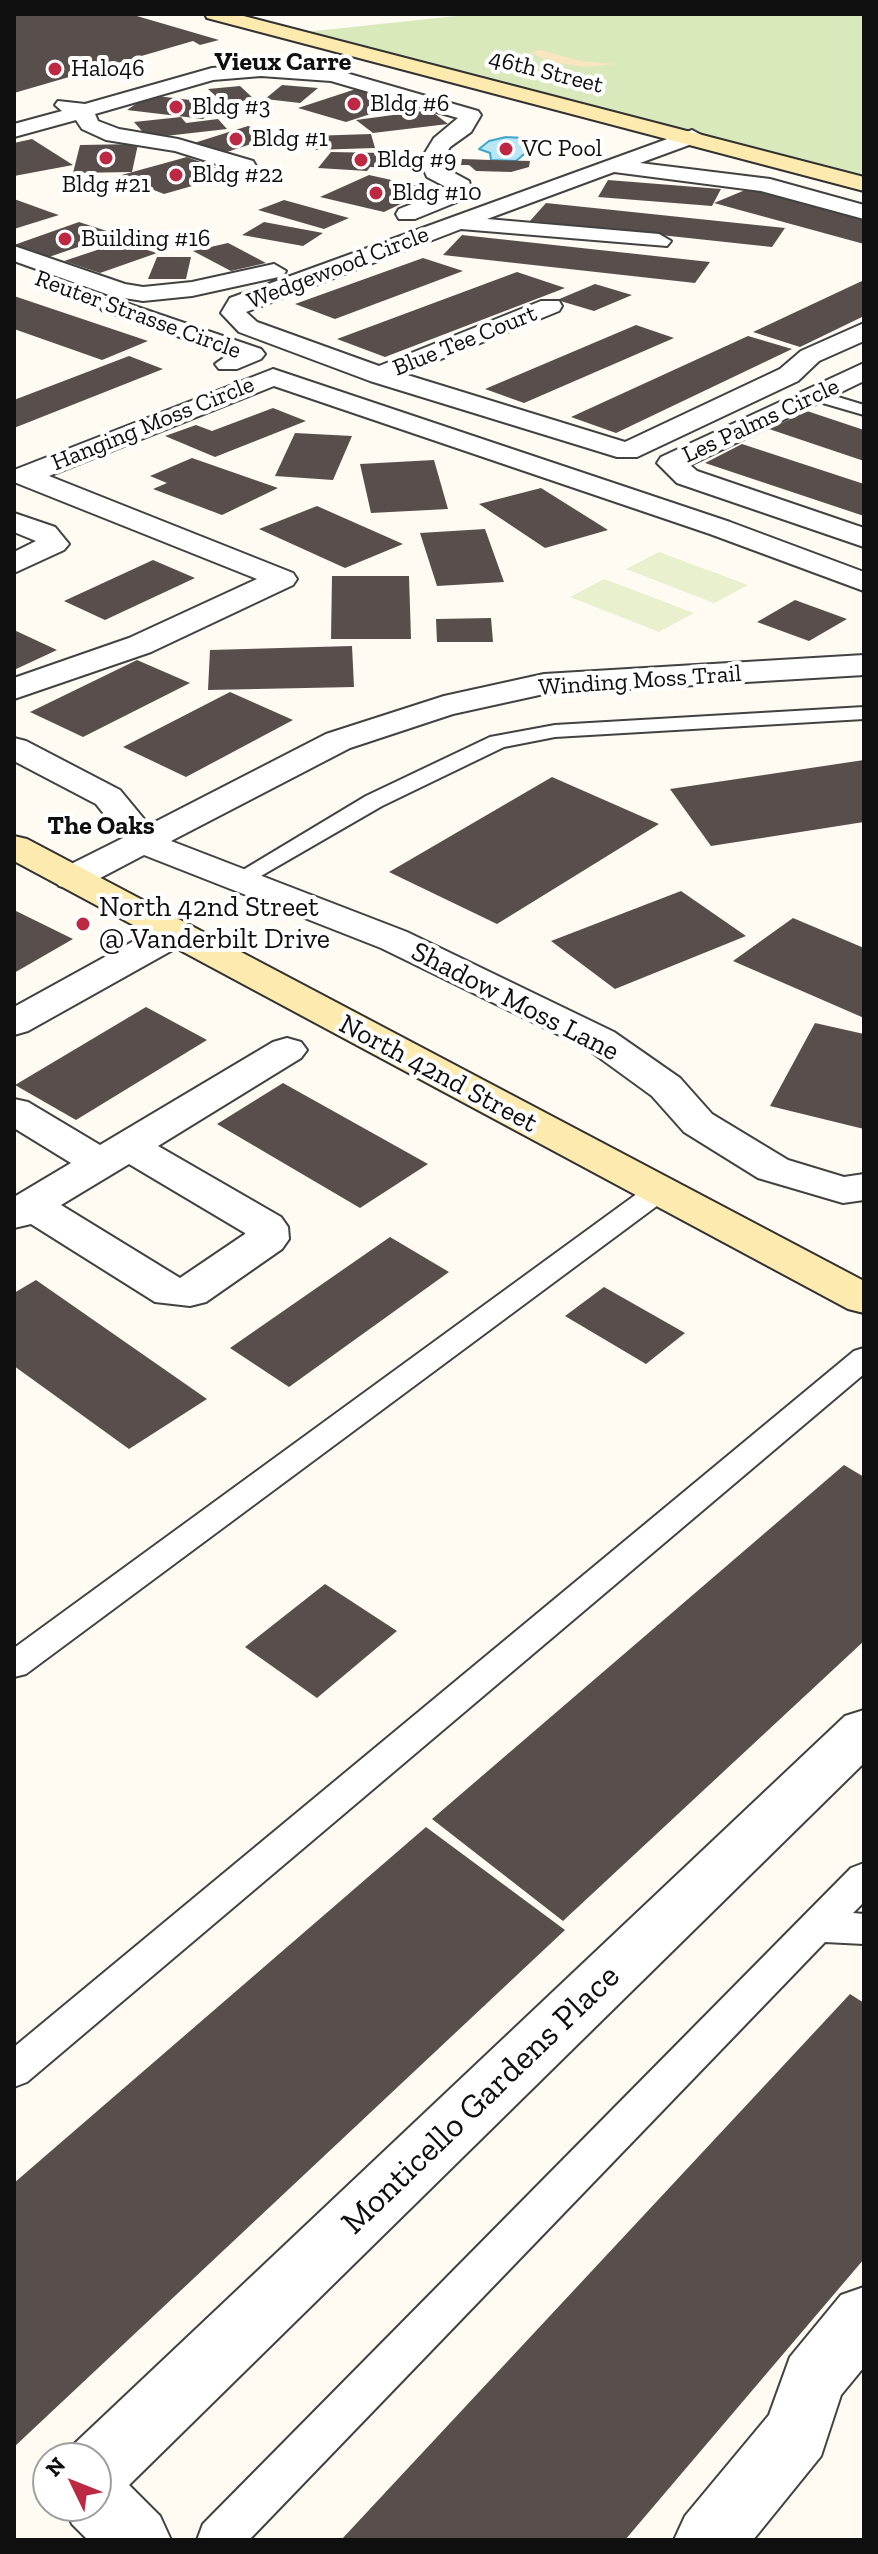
<!DOCTYPE html>
<style>
body{margin:0}
#map{position:relative;width:878px;height:2554px;overflow:hidden;background:#fffaf2;font-family:"Zilla Slab",serif}
canvas{display:block}
.frame{position:absolute;inset:0;border:16px solid #0f0f0f;pointer-events:none}
.north{position:absolute;left:32px;top:2442px;width:80px;height:80px;box-sizing:border-box;background:#fff;border:2px solid #9f9f9f;border-radius:50%;rotate:313deg;font-size:22px;font-weight:700;line-height:32px;text-align:center;color:#0f0f0f}
.north::after{content:'';display:block;margin:auto;width:28px;height:36px;background:#bd2943;clip-path:polygon(50% 0,100% 100%,50% 72%,0 100%)}
</style>
<div id="map">
<canvas width="878" height="2554"></canvas>
<div class="frame"></div>
<div class="north">N</div>
</div>
<script>
const ctx = document.querySelector('canvas').getContext('2d');
ctx.lineJoin = 'round';
function fillPath(path, color) {
  ctx.fillStyle = color;
  ctx.fill(path, 'evenodd');
}
function poly(rows) {
  const path = new Path2D();
  for (const r of rows) {
    path.moveTo(r[0], r[1]);
    for (let i = 2; i < r.length; i += 2) path.lineTo(r[i], r[i + 1]);
  }
  return path;
}
function trace(path, color, width, dash) {
  ctx.strokeStyle = color;
  ctx.lineWidth = width;
  ctx.lineCap = dash ? 'butt' : 'round';
  ctx.setLineDash(dash || []);
  ctx.stroke(path);
}
function label(font, color, halo, rows, align = 'center') {
  ctx.font = font + ' "Zilla Slab",serif';
  ctx.lineWidth = 8;
  ctx.setLineDash([]);
  ctx.textBaseline = 'middle';
  ctx.strokeStyle = halo;
  ctx.fillStyle = color;
  for (const [text, x, y, turn = 0] of rows) {
    ctx.save();
    ctx.translate(x, y);
    ctx.rotate((+turn || 0) * Math.PI / 180);
    ctx.textAlign = isNaN(turn) ? turn : align;
    if (halo) ctx.strokeText(text, 0, 0);
    ctx.fillText(text, 0, 0);
    ctx.restore();
  }
}
fillPath(poly([
 [475,14,864,14,864,178,305,32]
]), '#d9e9bb');
fillPath(poly([
 [541,50,580,61,615,64,584,67,549,62,530,52]
]), '#f9e5bf');
fillPath(poly([
 [659,552,748,585,714,603,626,569],
 [604,579,694,613,659,632,570,597]
]), '#e9f0cd');
const water = poly([
 [506,137,523,138,536,144,516,161,491,160,490,153,479,149,489,141,506,137]
]);
fillPath(water, '#b7e6f5');
trace(water, '#40a5cb', 2);
fillPath(poly([
 [14,14,130,14,219,40,200,45,193,41,14,93],
 [282,85,318,88,300,103,265,99],
 [240,86,255,100,223,103,208,89],
 [362,87,410,101,346,122,298,108],
 [149,95,223,104,203,119,127,110],
 [430,110,448,124,373,133,356,120],
 [181,117,186,123,218,119,227,129,148,138,134,122],
 [248,126,278,135,224,153,194,143],
 [371,134,375,148,313,150,310,136],
 [32,139,73,165,14,176,14,143],
 [138,144,132,172,73,173,80,145],
 [331,152,383,153,401,154,392,168,370,167,367,171,318,168],
 [187,157,234,174,164,194,118,176],
 [462,159,491,160,530,161,529,167,511,172,476,171,469,165,461,165],
 [369,175,432,189,384,212,320,197],
 [608,180,721,189,712,206,598,197],
 [750,188,864,218,864,244,714,203],
 [14,199,50,212,59,215,14,229],
 [284,200,349,218,324,229,258,210],
 [546,203,785,228,772,247,530,221],
 [79,222,116,234,49,257,14,245],
 [264,222,323,233,303,246,242,235],
 [462,235,710,262,695,283,443,255],
 [121,242,157,253,100,273,64,261],
 [228,243,232,245,266,263,231,271,193,251],
 [157,257,191,257,186,279,148,279],
 [423,258,463,271,335,319,295,304],
 [517,272,565,288,385,357,337,339],
 [864,280,864,316,800,347,753,332],
 [595,284,632,295,594,311,557,300],
 [14,296,148,341,102,360,14,329],
 [636,325,674,338,524,403,485,389],
 [748,336,792,349,616,433,571,417],
 [129,356,163,369,14,428,14,400],
 [273,408,306,421,215,457,165,436,196,425,212,431],
 [807,411,864,430,864,461,769,429],
 [295,433,352,436,333,480,275,476],
 [742,444,864,484,864,516,705,463],
 [192,458,278,488,222,515,153,489,167,483,150,476],
 [434,460,448,509,371,513,360,464],
 [541,488,608,530,545,548,479,504],
 [317,506,403,544,345,568,259,529],
 [485,529,504,582,437,586,420,533],
 [153,560,195,578,105,620,64,601],
 [332,576,409,576,411,639,331,639],
 [795,600,847,619,809,641,757,622],
 [491,618,493,642,437,642,436,619],
 [14,630,57,650,14,670],
 [352,646,354,687,208,690,210,650],
 [137,660,190,683,83,737,30,712],
 [230,692,293,720,186,777,123,747],
 [864,760,864,822,711,846,670,789],
 [552,777,659,824,497,924,389,872],
 [681,891,746,936,615,989,551,941],
 [14,910,73,939,14,973],
 [793,918,864,948,864,1018,733,961],
 [146,1007,207,1040,76,1120,15,1085],
 [815,1023,864,1034,864,1129,770,1106],
 [283,1083,428,1164,360,1208,217,1124],
 [390,1237,449,1272,289,1387,230,1348],
 [36,1280,207,1399,129,1449,14,1366,14,1293],
 [604,1287,685,1333,646,1364,565,1316],
 [844,1465,864,1477,864,1641,563,1921,432,1819],
 [325,1584,397,1631,317,1698,245,1647],
 [426,1827,565,1930,14,2447,14,2183],
 [850,1994,864,2003,864,2259,625,2540,341,2540]
]), '#584f4c');
const lane = poly([
 [815,390,864,405,864,415,809,399,807,395,815,390],
 [864,707,864,719,555,737,504,747,382,806,247,884,231,884,228,879,366,796,490,737,555,725,864,707],
 [659,1183,669,1185,672,1191,669,1197,26,1674,14,1677,14,1648,649,1185,659,1183],
 [864,1348,864,1374,27,2082,14,2087,14,2047,854,1351,864,1348],
 [864,1863,864,1902,853,1913,864,1914,864,1944,825,1942,249,2540,197,2540,203,2524,851,1868,864,1863]
]);
const street = poly([
 [261,64,332,69,478,111,481,115,471,132,450,147,442,161,445,168,469,181,472,192,469,197,415,219,399,219,396,214,399,209,450,189,427,177,420,161,434,138,458,118,331,81,261,76,213,80,95,114,98,121,119,129,178,139,253,161,256,166,253,171,245,173,175,151,106,140,82,129,76,120,14,137,14,124,62,111,55,105,58,101,85,104,212,68,261,64],
 [692,130,703,136,700,141,640,163,770,179,864,205,864,219,761,191,614,172,487,219,659,234,671,241,667,246,461,229,246,312,257,322,379,366,541,301,559,301,562,306,559,311,404,374,625,442,780,369,801,351,864,323,864,341,819,361,798,381,637,457,617,457,370,381,239,332,221,313,230,298,692,130],
 [14,246,125,284,143,287,192,282,274,264,286,271,283,276,192,296,143,301,112,296,14,261,14,246],
 [111,298,261,349,265,354,261,359,237,369,219,369,215,364,229,354,102,310,99,305,102,300,111,298],
 [864,363,864,381,690,465,697,471,864,528,864,547,677,483,657,463,661,457,864,363],
 [273,369,730,522,864,572,864,591,710,534,274,386,49,476,293,573,297,579,293,585,151,652,14,699,14,678,129,638,257,579,14,482,14,470,273,369],
 [14,513,55,527,69,544,64,550,14,573,14,552,36,541,14,532,14,513],
 [864,655,864,675,544,694,453,714,350,748,171,841,407,932,614,1032,680,1078,712,1114,788,1160,844,1177,864,1174,864,1200,843,1203,758,1178,684,1132,652,1096,586,1048,381,948,144,855,85,886,72,889,59,886,54,878,59,870,123,838,96,804,14,761,14,738,26,741,120,790,149,825,326,734,444,696,544,674,864,655],
 [174,923,187,926,193,934,187,942,28,1031,14,1035,14,1007,161,926,174,923],
 [287,1038,301,1042,307,1050,301,1058,158,1146,281,1217,288,1227,289,1239,282,1249,206,1302,190,1306,155,1302,31,1224,14,1228,14,1197,71,1163,14,1128,14,1099,28,1102,100,1145,273,1042,287,1038],
 [129,1164,245,1233,245,1234,180,1278,61,1205,129,1164],
 [864,1710,864,1763,129,2485,160,2516,171,2540,88,2540,72,2524,64,2506,96,2506,96,2458,67,2458,72,2446,845,1716,864,1710],
 [864,2287,864,2367,841,2395,821,2456,753,2540,674,2540,685,2516,769,2415,790,2357,841,2295,864,2287]
]);
const secondary = poly([
 [205,14,236,14,864,177,864,191,207,18,205,14],
 [14,836,27,839,864,1281,864,1313,848,1309,14,861,14,836]
]);
trace(lane, '#424242', 4);
trace(street, '#424242', 4);
trace(secondary, '#313131', 4);
fillPath(lane, '#fff');
fillPath(street, '#fff');
fillPath(secondary, '#fdeaae');
for (const [x, y, r, color] of [
 [55,69,8,"#bd2943"],
 [354,104,8,"#bd2943"],
 [176,107,8,"#bd2943"],
 [236,139,8,"#bd2943"],
 [506,149,8,"#bd2943"],
 [106,158,8,"#bd2943"],
 [361,160,8,"#bd2943"],
 [176,175,8,"#bd2943"],
 [376,193,8,"#bd2943"],
 [65,239,8,"#bd2943"],
 [83,924,8,"#bd2943"]
]) {
  const dot = new Path2D();
  dot.arc(x, y, r, 0, 2 * Math.PI);
  ctx.fillStyle = color;
  ctx.fill(dot);
  trace(dot, '#fff', 3);
}
label('24px', '#0f0f0f', '#fff', [
 ["Halo46",71,69],
 ["Bldg #6",370,104],
 ["Bldg #3",192,107],
 ["Bldg #1",252,139],
 ["VC Pool",522,149],
 ["Bldg #9",377,160],
 ["Bldg #22",192,175],
 ["Bldg #21",106,185,"center"],
 ["Bldg #10",392,193],
 ["Building #16",81,239]
], 'left');
label('24px', '#0f0f0f', '#fff', [
 ["46th Street",546,72,14],
 ["Wedgewood Circle",338,268,-21],
 ["Reuter Strasse Circle",138,315,20],
 ["Blue Tee Court",465,341,-22],
 ["Les Palms Circle",761,421,-25],
 ["Hanging Moss Circle",153,424,-22],
 ["Winding Moss Trail",640,681,-4]
]);
label('bold 26px', '#0f0f0f', '#fff', [
 ["Vieux Carre",283,63],
 ["The Oaks",101,827]
]);
label('28px', '#0f0f0f', '#fff', [
 ["North 42nd Street",99,908],
 ["@ Vanderbilt Drive",99,940]
], 'left');
label('28px', '#0f0f0f', '#fff', [
 ["Shadow Moss Lane",515,1002,27],
 ["North 42nd Street",438,1074,28]
]);
label('34px', '#0f0f0f', '#fff', [
 ["Monticello Gardens Place",481,2100,-44]
]);
</script>
